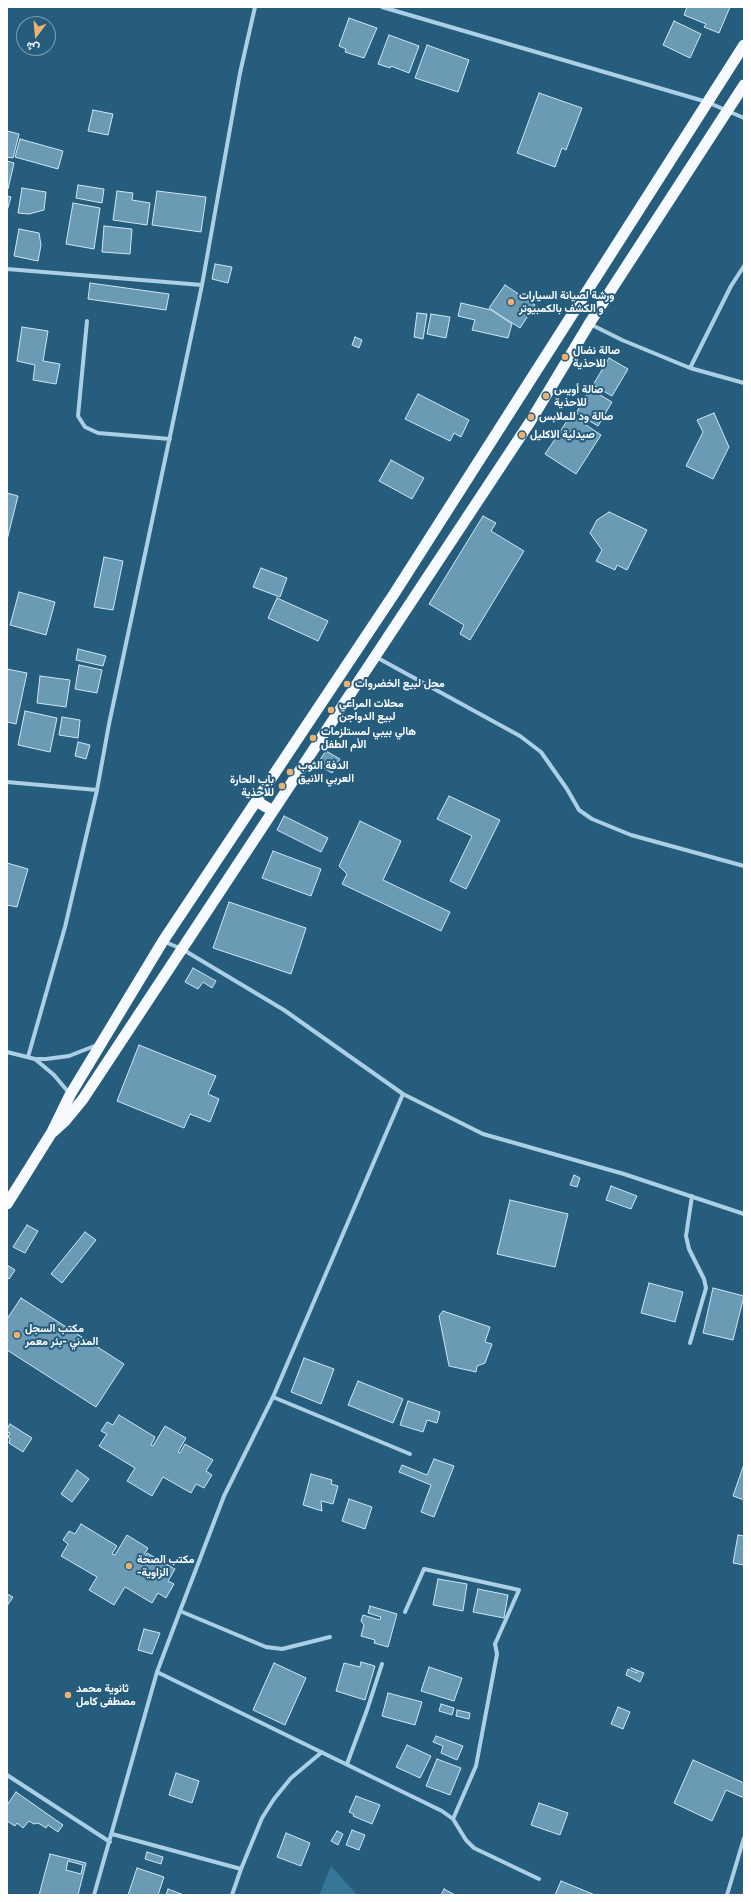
<!DOCTYPE html>
<meta charset="utf-8">
<style>
body{margin:0}
#map{position:relative;width:751px;height:1902px;overflow:hidden;background:#265d7d;font-family:Raleway,Vazirmatn,sans-serif}
canvas{display:block}
.frame{position:absolute;inset:0;border:8px solid #fff;pointer-events:none}
.north{position:absolute;left:16px;top:16px;width:40px;height:40px;box-sizing:border-box;background:#265d7d;border:1px solid #7d9eb1;border-radius:50%;rotate:196deg;font-size:11px;font-weight:700;line-height:16px;text-align:center;color:#fff}
.north::after{content:'';display:block;margin:auto;width:14px;height:18px;background:#edb271;clip-path:polygon(50% 0,100% 100%,50% 72%,0 100%)}
</style>
<div id="map">
<canvas width="751" height="1902"></canvas>
<div class="frame"></div>
<div class="north">ش</div>
</div>
<script>
const ctx = document.querySelector('canvas').getContext('2d');
ctx.lineJoin = 'round';
function fillPath(path, color) {
  ctx.fillStyle = color;
  ctx.fill(path, 'evenodd');
}
function poly(rows) {
  const path = new Path2D();
  for (const r of rows) {
    path.moveTo(r[0], r[1]);
    for (let i = 2; i < r.length; i += 2) path.lineTo(r[i], r[i + 1]);
  }
  return path;
}
function trace(path, color, width, dash) {
  ctx.strokeStyle = color;
  ctx.lineWidth = width;
  ctx.lineCap = dash ? 'butt' : 'round';
  ctx.setLineDash(dash || []);
  ctx.stroke(path);
}
function label(font, color, halo, rows, align = 'center') {
  ctx.font = font + ' Raleway,Vazirmatn,sans-serif';
  ctx.lineWidth = 4;
  ctx.setLineDash([]);
  ctx.textBaseline = 'middle';
  ctx.strokeStyle = halo;
  ctx.fillStyle = color;
  for (const [text, x, y, turn = 0] of rows) {
    ctx.save();
    ctx.translate(x, y);
    ctx.rotate((+turn || 0) * Math.PI / 180);
    ctx.textAlign = isNaN(turn) ? turn : align;
    if (halo) ctx.strokeText(text, 0, 0);
    ctx.fillText(text, 0, 0);
    ctx.restore();
  }
}
fillPath(poly([
 [331,1866,357,1895,319,1895]
]), '#377698');
const building = poly([
 [687,7,730,7,719,33,704,27,706,24,684,15,687,7],
 [349,18,377,28,364,58,345,52,346,49,339,46,349,18],
 [674,21,701,34,690,58,663,45,674,21],
 [389,35,419,46,409,73,391,66,390,68,378,64,389,35],
 [427,45,469,60,458,92,415,78,427,45],
 [539,93,582,108,566,150,562,148,555,167,517,153,539,93],
 [93,110,113,114,108,135,88,131,93,110],
 [7,131,19,134,13,158,7,157,7,131],
 [20,139,63,151,58,169,15,157,20,139],
 [7,161,14,163,8,189,7,188,7,161],
 [78,185,104,189,102,203,76,198,78,185],
 [22,188,46,192,44,210,29,214,18,213,22,188],
 [117,191,133,193,132,200,150,203,147,225,113,220,117,191],
 [157,191,206,197,201,232,152,225,157,191],
 [7,196,11,197,7,211,7,196],
 [73,203,100,208,94,249,66,244,73,203],
 [104,226,132,229,130,254,102,252,104,226],
 [19,229,39,233,41,245,38,261,14,256,19,229],
 [215,264,232,267,228,283,212,279,215,264],
 [90,283,169,294,166,310,88,299,90,283],
 [505,285,535,305,520,328,489,308,505,285],
 [461,303,491,310,512,324,508,338,472,330,475,320,458,316,461,303],
 [417,313,427,314,423,339,414,337,417,313],
 [431,314,450,317,446,338,427,334,431,314],
 [22,327,48,331,43,361,60,364,56,384,33,380,35,365,17,361,22,327],
 [355,337,362,340,359,348,352,345,355,337],
 [609,358,628,369,612,396,593,385,609,358],
 [590,389,612,402,598,426,576,413,590,389],
 [418,394,469,420,461,437,454,433,450,441,405,419,418,394],
 [714,413,729,447,713,479,686,466,703,432,697,420,714,413],
 [571,415,601,435,576,474,545,454,571,415],
 [391,460,424,478,412,499,379,481,391,460],
 [7,493,18,496,7,540,7,493],
 [609,512,647,530,627,570,617,565,615,570,596,561,602,550,590,533,597,520,609,512],
 [483,516,496,523,491,531,524,551,470,640,460,634,464,625,429,604,483,516],
 [104,557,123,561,113,610,94,607,104,557],
 [261,568,287,578,280,597,253,587,261,568],
 [19,592,55,602,46,635,10,625,19,592],
 [277,598,328,621,318,641,268,618,277,598],
 [78,649,106,656,103,666,76,660,78,649],
 [79,665,102,670,97,693,75,689,79,665],
 [7,669,27,673,16,724,7,722,7,669],
 [40,676,70,680,66,707,37,703,40,676],
 [25,711,57,718,50,752,18,745,25,711],
 [62,717,80,720,78,738,59,735,62,717],
 [78,742,90,745,86,759,75,756,78,742],
 [326,751,340,759,332,773,317,764,326,751],
 [449,796,500,820,466,889,450,881,472,836,437,819,449,796],
 [284,816,328,838,321,852,277,830,284,816],
 [360,821,401,841,383,880,450,912,441,931,342,884,347,874,339,866,360,821],
 [273,851,321,869,311,896,262,878,273,851],
 [7,863,28,869,17,907,7,905,7,863],
 [229,902,306,928,291,974,213,948,229,902],
 [193,968,216,981,212,988,203,982,198,989,185,982,193,968],
 [139,1045,216,1076,208,1094,219,1099,210,1122,190,1114,184,1128,117,1101,139,1045],
 [574,1175,580,1178,577,1187,570,1185,574,1175],
 [611,1186,637,1196,631,1209,606,1200,611,1186],
 [510,1200,568,1214,555,1267,497,1254,510,1200],
 [27,1225,38,1231,25,1253,13,1247,27,1225],
 [85,1232,96,1240,62,1283,51,1274,85,1232],
 [7,1265,15,1270,9,1279,7,1277,7,1265],
 [649,1283,683,1292,675,1322,641,1313,649,1283],
 [713,1288,744,1296,733,1340,703,1333,713,1288],
 [21,1298,124,1364,96,1407,7,1350,7,1319,21,1298],
 [443,1311,490,1327,485,1342,492,1344,485,1363,477,1366,476,1372,449,1366,439,1316,443,1311],
 [304,1358,334,1369,321,1404,291,1392,304,1358],
 [358,1381,403,1399,393,1423,348,1405,358,1381],
 [408,1401,440,1412,437,1423,427,1420,423,1432,400,1425,408,1401],
 [119,1415,155,1437,151,1445,153,1446,165,1426,186,1438,178,1452,180,1453,185,1444,213,1460,206,1471,212,1475,204,1488,196,1484,191,1493,163,1477,152,1496,127,1481,135,1468,99,1446,107,1434,101,1431,107,1422,113,1425,119,1415],
 [10,1424,32,1438,23,1452,9,1443,10,1439,8,1437,10,1433,7,1432,7,1429,10,1424],
 [434,1459,454,1466,434,1517,421,1512,431,1485,399,1472,402,1465,427,1475,434,1459],
 [744,1464,744,1500,733,1496,744,1464],
 [77,1470,89,1479,72,1502,61,1494,77,1470],
 [311,1474,332,1480,331,1484,338,1486,333,1504,321,1501,322,1511,303,1505,311,1474],
 [349,1499,372,1507,365,1529,342,1521,349,1499],
 [81,1524,117,1546,112,1554,115,1555,127,1535,148,1548,140,1561,142,1562,147,1553,175,1569,168,1581,174,1584,166,1598,158,1593,152,1603,125,1587,114,1605,89,1590,97,1577,61,1556,68,1544,63,1540,69,1531,75,1534,81,1524],
 [738,1535,744,1536,744,1565,733,1563,738,1535],
 [438,1579,467,1584,463,1611,433,1605,438,1579],
 [478,1589,508,1595,504,1618,473,1612,478,1589],
 [7,1594,13,1597,7,1606,7,1594],
 [370,1606,397,1614,388,1647,374,1643,375,1640,361,1636,364,1625,361,1621,363,1615,380,1620,381,1617,368,1613,370,1606],
 [144,1629,160,1633,152,1654,138,1650,144,1629],
 [361,1662,375,1666,365,1700,336,1691,344,1663,360,1667,361,1662],
 [274,1663,306,1678,285,1725,253,1710,274,1663],
 [429,1667,462,1678,454,1701,421,1691,429,1667],
 [631,1668,644,1673,640,1682,626,1675,628,1669,637,1673,637,1671,631,1668],
 [388,1693,422,1702,415,1725,382,1716,388,1693],
 [441,1704,454,1708,452,1715,439,1711,441,1704],
 [618,1707,630,1712,623,1729,611,1724,618,1707],
 [457,1710,470,1713,469,1719,456,1716,457,1710],
 [436,1736,463,1746,457,1760,441,1753,443,1746,433,1742,436,1736],
 [407,1745,431,1756,420,1778,396,1767,407,1745],
 [437,1759,461,1768,450,1795,426,1786,437,1759],
 [693,1760,744,1783,744,1798,726,1790,712,1821,674,1803,693,1760],
 [176,1773,199,1781,192,1803,169,1795,176,1773],
 [16,1792,63,1825,58,1832,48,1825,46,1828,38,1823,34,1824,29,1821,23,1828,17,1823,15,1826,7,1821,7,1805,16,1792],
 [356,1796,380,1805,372,1824,353,1816,354,1814,349,1812,356,1796],
 [539,1803,568,1813,560,1835,531,1825,539,1803],
 [352,1830,365,1835,359,1850,346,1845,352,1830],
 [337,1831,343,1834,338,1845,331,1841,337,1831],
 [286,1833,310,1843,301,1866,277,1857,286,1833],
 [147,1852,163,1857,161,1864,145,1859,147,1852],
 [50,1854,86,1863,78,1895,39,1895,50,1854],
 [68,1861,83,1865,81,1874,66,1870,68,1861],
 [137,1868,164,1877,158,1895,128,1895,137,1868],
 [561,1881,595,1895,555,1895,561,1881],
 [168,1889,184,1895,166,1895,168,1889],
 [444,1889,455,1895,441,1895,444,1889]
]);
fillPath(building, '#6b9ab4');
trace(building, '#cee6f4', 1);
trace(poly([
 [382,7,707,102,744,118],
 [7,269,202,285],
 [87,321,78,416,85,427,98,433,170,439],
 [590,324,622,340,690,368,744,383],
 [690,368,731,286,744,266],
 [376,657,520,736,541,752,567,789,579,810,592,819,631,835,744,866],
 [7,782,97,790],
 [165,942,182,949,284,1010,403,1094,483,1134,624,1174,744,1214],
 [7,1052,35,1059,46,1059,69,1056,97,1045],
 [28,1057,65,927,97,790,109,724,202,285,240,73,255,7],
 [35,1059,54,1075,70,1094],
 [690,1343,706,1288,704,1279,689,1249,686,1236,692,1196],
 [273,1397,410,1454],
 [180,1611,266,1647,282,1649,330,1637],
 [405,1612,424,1569,519,1590,495,1644,497,1654,476,1766,453,1819],
 [157,1672,442,1811,453,1819,466,1840,474,1848,539,1879],
 [347,1764,367,1710,382,1664],
 [7,1775,110,1842],
 [112,1834,241,1869,232,1895],
 [241,1869,262,1818,274,1799,291,1778,322,1752],
 [94,1895,157,1672,180,1611,224,1496,273,1397,403,1094],
 [727,1895,744,1838]
]), '#abd0e5', 4);
trace(poly([
 [256,801,273,811],
 [53,1132,65,1121,83,1099,273,811,530,422,589,324,744,85],
 [7,1204,52,1132,70,1095,163,941,394,594,744,45]
]), '#f6fafe', 11);
for (const [x, y, r, color] of [
 [511,302,4,"#edb271"],
 [565,357,4,"#edb271"],
 [546,396,4,"#edb271"],
 [531,417,4,"#edb271"],
 [522,435,4,"#edb271"],
 [347,684,4,"#edb271"],
 [331,710,4,"#edb271"],
 [313,738,4,"#edb271"],
 [290,772,4,"#edb271"],
 [282,786,4,"#edb271"],
 [17,1335,4,"#edb271"],
 [129,1566,4,"#edb271"],
 [68,1695,4,"#edb271"]
]) {
  const dot = new Path2D();
  dot.arc(x, y, r, 0, 2 * Math.PI);
  ctx.fillStyle = color;
  ctx.fill(dot);
  trace(dot, '#265d7d', 1.5);
}
label('bold 11px', '#fff', '#265d7d', [
 ["ورشة لصيانة السيارات",519,296],
 ["و الكشف بالكمبيوتر",519,309],
 ["صالة نضال",573,351],
 ["للاحذية",573,364],
 ["صالة أويس",554,390],
 ["للاحذية",554,403],
 ["صالة ود للملابس",539,417],
 ["صيدلية الاكليل",530,435],
 ["محل لبيع الخضروات",355,684],
 ["محلات المراعي",339,704],
 ["لبيع الدواجن",339,717],
 ["هالي بيبي لمستلزمات",321,732],
 ["الأم الطفل",321,745],
 ["الدفة الثوب",298,766],
 ["العربي الانيق",298,779],
 ["باب الحارة",274,780,"right"],
 ["للاحذية",274,793,"right"],
 ["مكتب السجل",25,1329],
 ["المدني -بئر معمر",25,1342],
 ["مكتب الصحة",137,1560],
 ["-الزاوية",137,1573],
 ["ثانوية محمد",76,1689],
 ["مصطفى كامل",76,1702]
], 'left');
</script>
